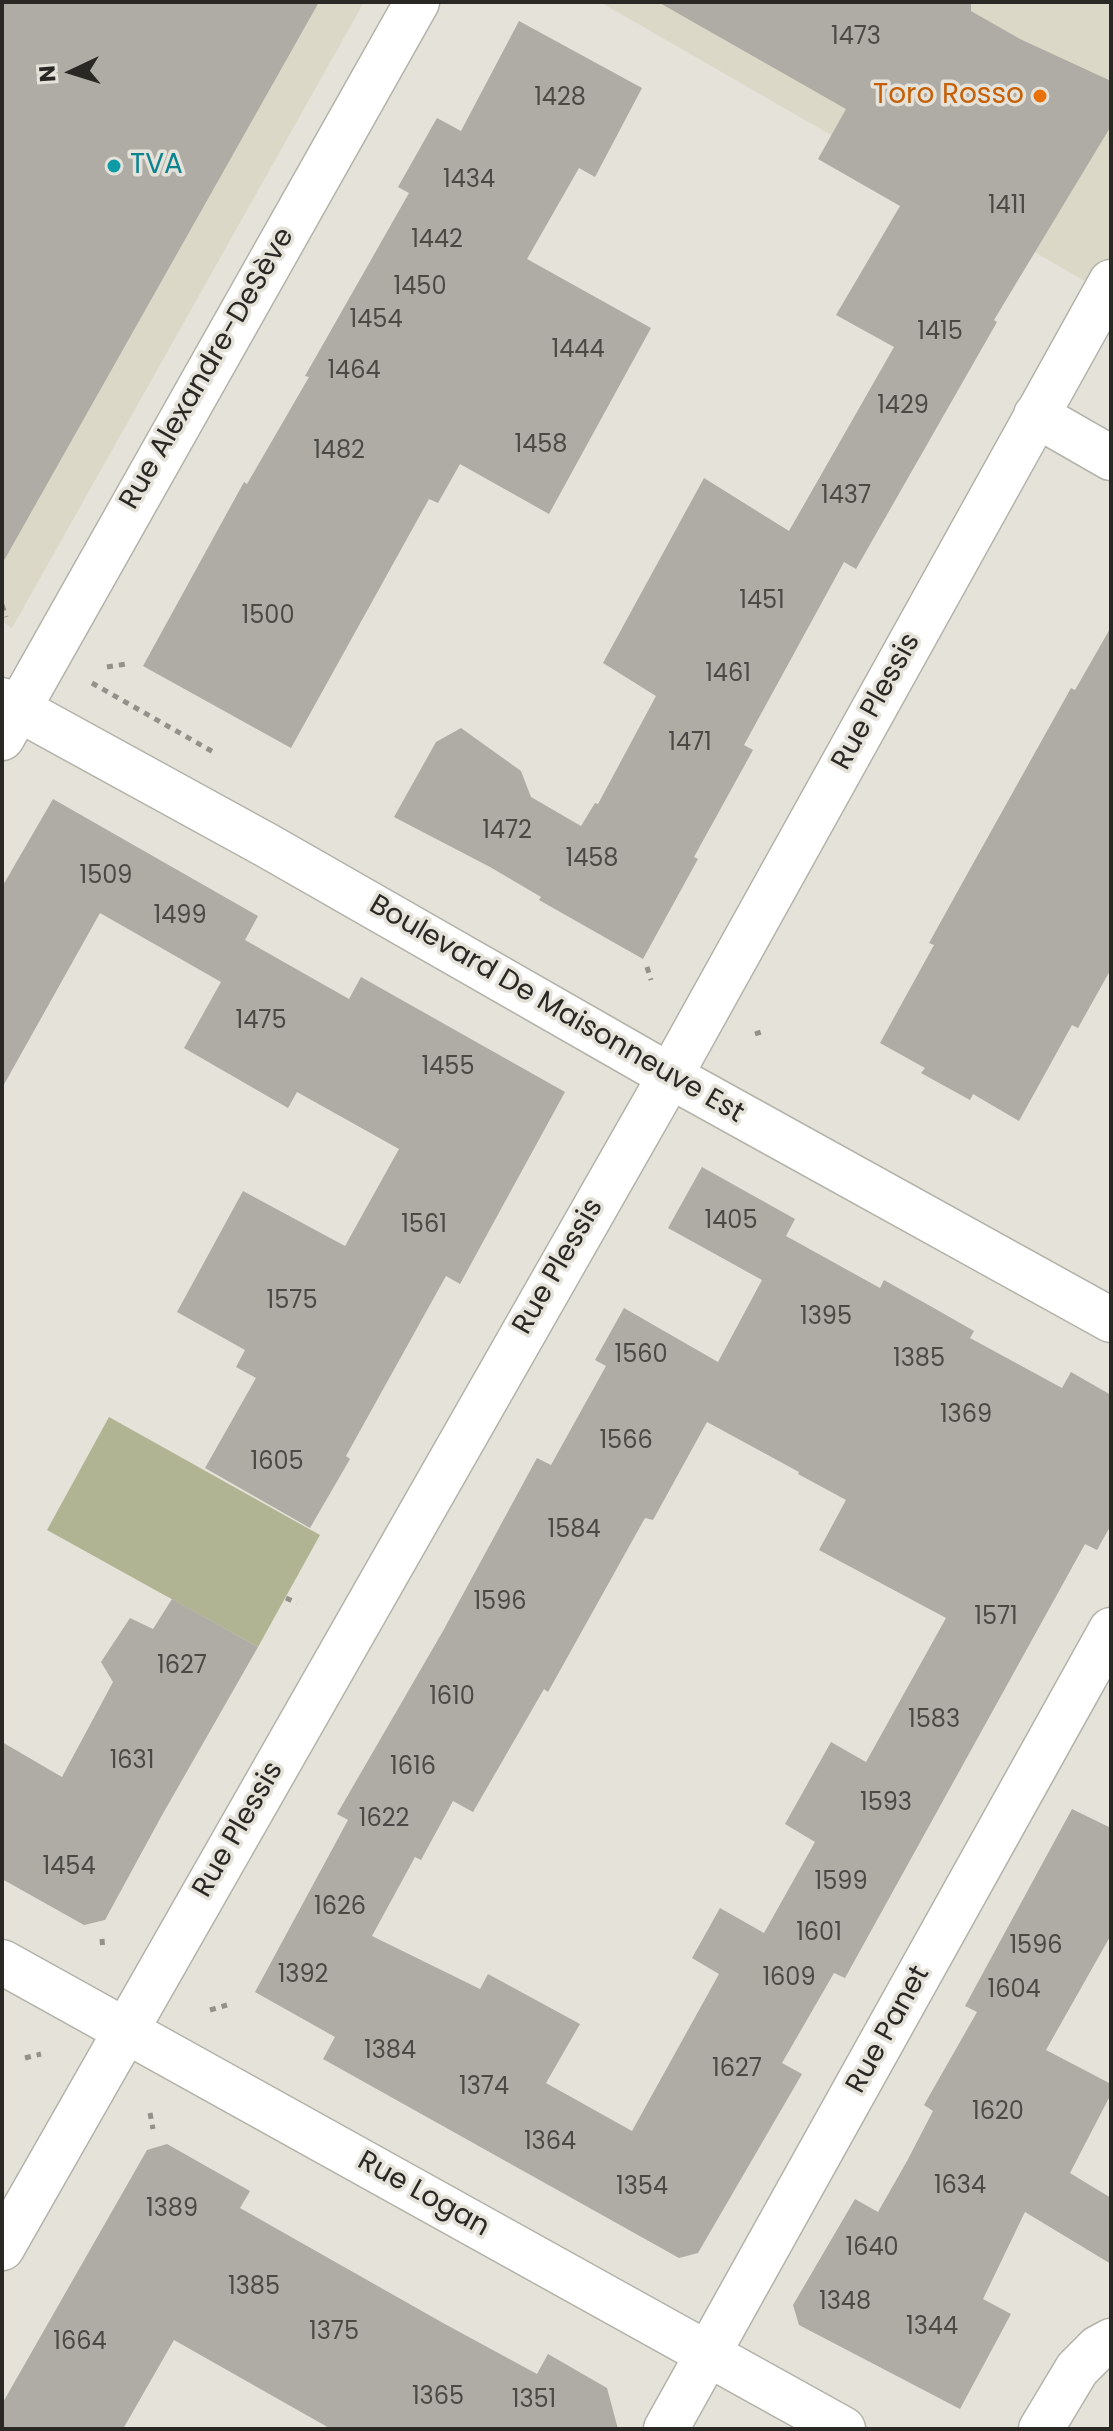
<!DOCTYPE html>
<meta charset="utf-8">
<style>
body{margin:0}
#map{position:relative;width:1113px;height:2431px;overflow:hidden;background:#e4e2d9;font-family:Poppins,sans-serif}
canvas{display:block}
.frame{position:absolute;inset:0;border:4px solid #292825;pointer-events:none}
.north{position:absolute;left:32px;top:32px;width:80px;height:80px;-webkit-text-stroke:6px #e4e2d9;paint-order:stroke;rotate:266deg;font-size:22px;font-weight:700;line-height:32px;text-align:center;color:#292825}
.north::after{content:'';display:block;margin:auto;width:28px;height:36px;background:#292825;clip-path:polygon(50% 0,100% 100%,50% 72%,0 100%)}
</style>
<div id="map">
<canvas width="1113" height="2431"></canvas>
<div class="frame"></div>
<div class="north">N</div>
</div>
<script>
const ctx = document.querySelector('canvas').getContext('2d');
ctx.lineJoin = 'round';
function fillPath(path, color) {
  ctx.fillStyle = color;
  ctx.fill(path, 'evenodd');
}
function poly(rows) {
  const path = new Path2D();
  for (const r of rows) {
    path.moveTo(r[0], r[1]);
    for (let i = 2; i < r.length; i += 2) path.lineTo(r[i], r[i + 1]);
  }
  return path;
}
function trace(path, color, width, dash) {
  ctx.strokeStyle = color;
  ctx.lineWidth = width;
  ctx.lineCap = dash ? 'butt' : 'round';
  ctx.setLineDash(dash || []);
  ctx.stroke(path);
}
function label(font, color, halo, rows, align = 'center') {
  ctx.font = font + ' Poppins,sans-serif';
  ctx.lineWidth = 7;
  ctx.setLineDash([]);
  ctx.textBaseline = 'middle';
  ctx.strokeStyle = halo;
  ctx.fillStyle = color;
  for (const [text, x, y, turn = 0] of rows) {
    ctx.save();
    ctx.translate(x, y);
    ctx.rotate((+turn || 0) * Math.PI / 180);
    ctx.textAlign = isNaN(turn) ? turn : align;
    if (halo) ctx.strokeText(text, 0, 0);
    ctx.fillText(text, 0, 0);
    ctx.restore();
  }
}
fillPath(poly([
 [2,2,364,2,12,628,2,621],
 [600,2,1111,2,1111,296]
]), '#dbd8c8');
fillPath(poly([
 [109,1417,320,1535,258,1647,47,1530]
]), '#b1b493');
fillPath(poly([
 [2,2,319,2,2,564],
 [658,2,971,2,971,11,1020,39,1111,81,1111,126,994,320,997,322,856,569,844,562,744,745,753,750,694,857,698,859,643,959,539,900,541,897,490,867,394,817,436,742,461,728,521,771,531,797,581,826,595,803,598,804,656,696,603,663,704,478,789,531,894,347,836,315,900,206,818,159,846,109],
 [519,21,642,88,595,177,579,168,527,259,651,328,549,514,460,464,438,503,429,499,291,748,143,666,244,482,247,484,309,377,305,376,409,193,398,187,437,118,461,131],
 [1111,627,1111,969,1078,1028,1072,1025,1019,1121,973,1094,970,1100,921,1073,925,1068,880,1043,934,945,929,943,970,869,1071,688,1075,690],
 [53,799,258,916,245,940,349,999,361,977,565,1092,460,1284,446,1276,346,1456,350,1459,310,1528,205,1468,256,1378,236,1367,245,1350,177,1312,243,1191,345,1246,399,1149,297,1092,288,1108,184,1048,221,982,100,913,2,1088,2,887],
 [702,1167,795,1219,786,1236,880,1288,884,1280,932,1307,974,1331,970,1338,1062,1388,1071,1372,1111,1395,1111,1525,1097,1550,1085,1544,845,1978,834,1973,782,2063,802,2074,698,2253,679,2258,323,2059,335,2037,255,1992,348,1820,337,1814,443,1631,537,1458,551,1465,606,1366,595,1360,624,1308,718,1362,762,1280,668,1228],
 [707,1422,799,1472,798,1474,846,1500,819,1550,946,1618,866,1762,831,1742,785,1824,815,1842,764,1933,720,1908,692,1958,719,1974,632,2131,546,2083,580,2024,488,1974,480,1989,372,1936,415,1857,421,1860,453,1801,473,1812,544,1689,548,1692,645,1518,653,1520],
 [172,1599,258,1647,161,1817,105,1920,84,1925,2,1879,2,1742,62,1777,113,1682,101,1662,130,1618,153,1629],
 [1072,1809,1111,1828,1111,1935,1046,2050,1111,2084,1111,2094,1070,2173,1111,2198,1111,2264,1025,2212,983,2299,1011,2314,960,2409,799,2325,793,2305,855,2199,878,2212,907,2161,933,2111,924,2105,977,2012,965,2006],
 [167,2144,250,2191,240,2208,443,2323,537,2374,548,2354,607,2388,618,2429,331,2429,174,2340,123,2429,2,2429,2,2404,147,2150]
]), '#aeaca4');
const minor = poly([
 [1036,415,1111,458],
 [2,700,268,846,670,1076,1111,1320],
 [2,738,417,2],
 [2,1962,843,2429],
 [2,2248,670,1076,1111,282],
 [666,2429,1111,1630],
 [1041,2429,1077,2369,1098,2348,1111,2341]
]);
trace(minor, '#b4b3aa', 47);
trace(poly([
 [2,605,6,617],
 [107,667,126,664],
 [92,683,215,753],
 [647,967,651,980],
 [755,1034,764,1031],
 [286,1598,297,1603],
 [102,1939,103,1951],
 [210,2010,227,2005],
 [25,2058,41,2054],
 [150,2113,153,2129]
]), '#92918a', 5, [6, 6]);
trace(minor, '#fff', 44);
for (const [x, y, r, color] of [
 [1040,96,8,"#e8710a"],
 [114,166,8,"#0f9aa8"]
]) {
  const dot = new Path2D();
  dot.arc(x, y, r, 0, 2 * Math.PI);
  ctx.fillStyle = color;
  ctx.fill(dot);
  trace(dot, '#e4e2d9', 3);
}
label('24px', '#4a4945', null, [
 ["1473",856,38],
 ["1428",560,99],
 ["1434",469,181],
 ["1411",1007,207],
 ["1442",437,241],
 ["1450",420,288],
 ["1454",376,321],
 ["1415",940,333],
 ["1444",578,351],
 ["1464",354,372],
 ["1429",903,407],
 ["1458",541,446],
 ["1482",339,452],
 ["1437",846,497],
 ["1451",762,602],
 ["1500",268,617],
 ["1461",728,675],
 ["1471",690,744],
 ["1472",507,832],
 ["1458",592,860],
 ["1509",106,877],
 ["1499",180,917],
 ["1475",261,1022],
 ["1455",448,1068],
 ["1405",731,1222],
 ["1561",424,1226],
 ["1575",292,1302],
 ["1395",826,1318],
 ["1560",641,1356],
 ["1385",919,1360],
 ["1369",966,1416],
 ["1566",626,1442],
 ["1605",277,1463],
 ["1584",574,1531],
 ["1596",500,1603],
 ["1571",996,1618],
 ["1627",182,1667],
 ["1610",452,1698],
 ["1583",934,1721],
 ["1631",132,1762],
 ["1616",413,1768],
 ["1593",886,1804],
 ["1622",384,1820],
 ["1454",69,1868],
 ["1599",841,1883],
 ["1626",340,1908],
 ["1601",819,1934],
 ["1596",1036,1947],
 ["1392",303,1976],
 ["1609",789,1979],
 ["1604",1014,1991],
 ["1384",390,2052],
 ["1627",737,2070],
 ["1374",484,2088],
 ["1620",998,2113],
 ["1364",550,2143],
 ["1634",960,2187],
 ["1354",642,2188],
 ["1389",172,2210],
 ["1640",872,2249],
 ["1385",254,2288],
 ["1348",845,2303],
 ["1344",932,2328],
 ["1375",334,2333],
 ["1664",80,2343],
 ["1365",438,2398],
 ["1351",534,2401]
]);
label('28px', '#c56008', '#e4e2d9', [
 ["Toro Rosso",1024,96]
], 'right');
label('28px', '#0d838f', '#e4e2d9', [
 ["TVA",130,166]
], 'left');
label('28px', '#292825', '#e4e2d9', [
 ["Rue Alexandre-DeSève",208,369,-60],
 ["Rue Plessis",877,702,-61],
 ["Boulevard De Maisonneuve Est",556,1010,30],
 ["Rue Plessis",559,1267,-60],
 ["Rue Plessis",239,1830,-60],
 ["Rue Panet",889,2030,-61],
 ["Rue Logan",423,2195,29]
]);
</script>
